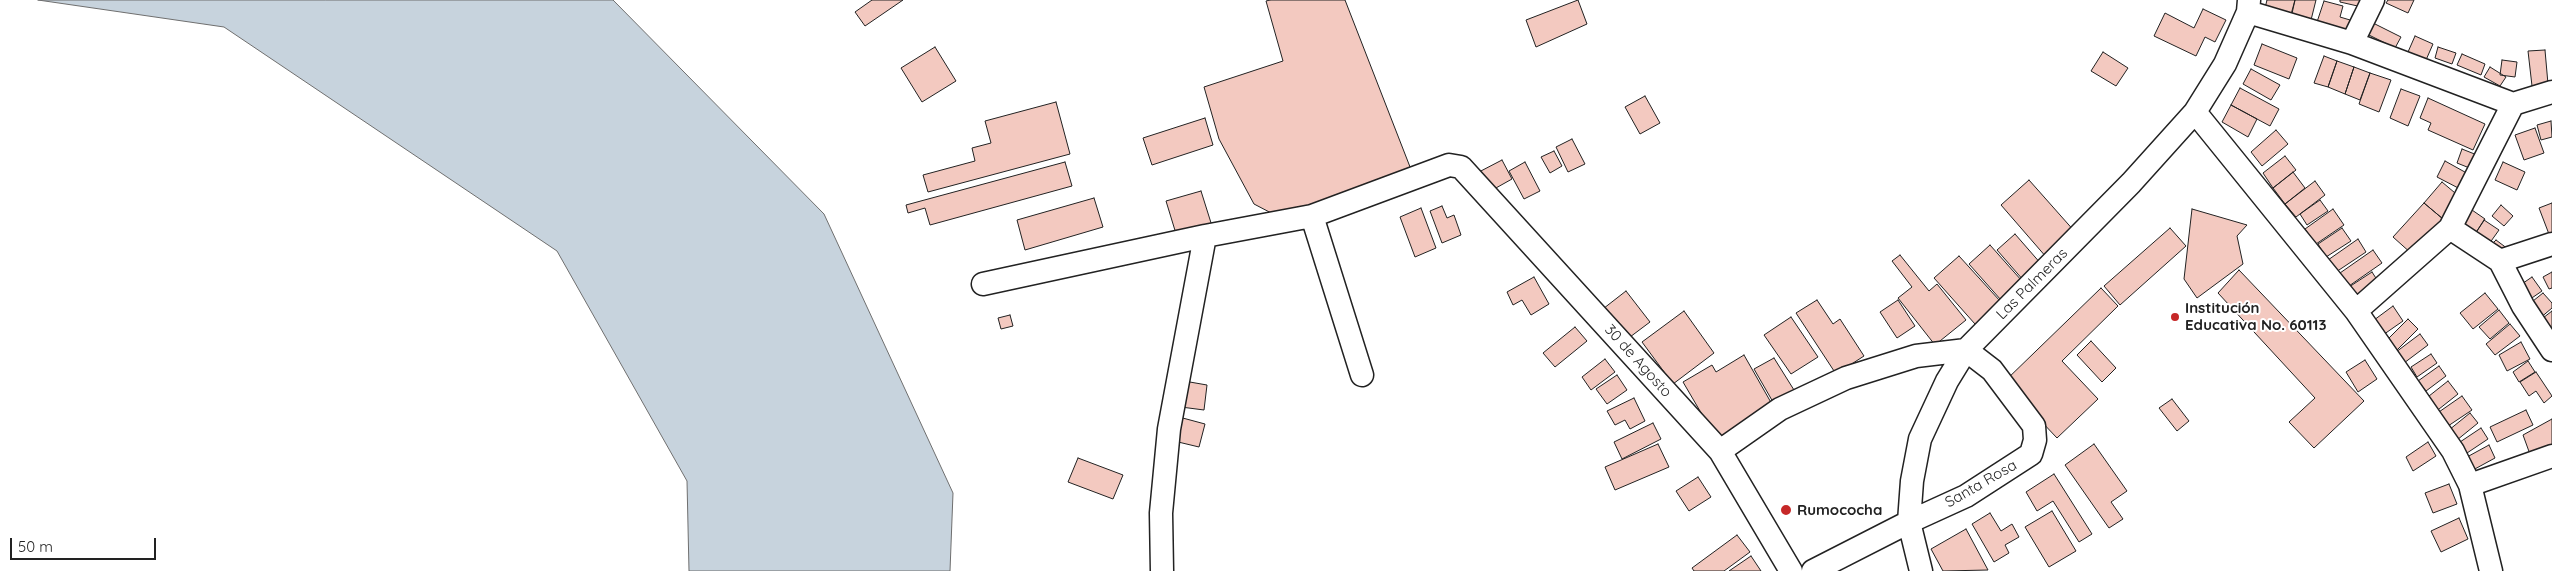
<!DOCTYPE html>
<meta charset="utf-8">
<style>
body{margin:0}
#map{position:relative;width:2552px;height:571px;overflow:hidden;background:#fff;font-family:Quicksand,sans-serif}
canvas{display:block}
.scale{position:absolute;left:10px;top:538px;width:146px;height:22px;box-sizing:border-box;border:2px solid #222;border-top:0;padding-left:6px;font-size:15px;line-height:18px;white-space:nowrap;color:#222;-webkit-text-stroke:4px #fff;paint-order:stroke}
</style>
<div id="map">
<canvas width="2552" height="571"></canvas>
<div class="scale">50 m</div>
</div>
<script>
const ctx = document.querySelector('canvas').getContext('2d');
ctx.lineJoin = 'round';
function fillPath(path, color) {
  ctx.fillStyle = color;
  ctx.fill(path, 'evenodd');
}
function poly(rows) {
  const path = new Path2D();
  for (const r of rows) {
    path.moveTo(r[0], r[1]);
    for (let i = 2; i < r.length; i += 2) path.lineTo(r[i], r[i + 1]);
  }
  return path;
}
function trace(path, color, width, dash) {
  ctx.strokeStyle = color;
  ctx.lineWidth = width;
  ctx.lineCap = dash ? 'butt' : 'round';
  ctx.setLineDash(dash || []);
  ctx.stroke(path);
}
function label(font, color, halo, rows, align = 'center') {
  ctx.font = font + ' Quicksand,sans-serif';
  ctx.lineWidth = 4;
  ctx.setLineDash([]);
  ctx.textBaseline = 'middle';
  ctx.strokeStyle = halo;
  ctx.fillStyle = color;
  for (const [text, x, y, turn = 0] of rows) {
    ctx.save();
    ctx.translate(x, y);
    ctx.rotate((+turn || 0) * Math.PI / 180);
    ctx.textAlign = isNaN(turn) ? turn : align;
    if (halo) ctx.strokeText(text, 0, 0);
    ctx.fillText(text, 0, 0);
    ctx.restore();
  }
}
const water = poly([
 [38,0,613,0,824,214,953,493,950,571,689,571,687,481,557,251,224,27,38,0]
]);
fillPath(water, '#c7d3dd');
trace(water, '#6f6f6f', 1);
const building = poly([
 [872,0,903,0,865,26,855,12,872,0],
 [1270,0,1345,0,1412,172,1277,216,1254,204,1219,139,1204,87,1283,61,1266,1,1270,0],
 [1578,0,1587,24,1536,47,1526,20,1578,0],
 [2267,0,2295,0,2291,18,2264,12,2267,0],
 [2295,0,2316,0,2310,24,2290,18,2295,0],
 [2340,0,2364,0,2362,7,2340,2,2340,0],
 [2388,0,2414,0,2408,13,2386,3,2388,0],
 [2324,1,2343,6,2340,17,2350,20,2346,34,2316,25,2324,1],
 [2203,9,2226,20,2215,42,2205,37,2196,56,2154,36,2165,13,2194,28,2203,9],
 [2373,23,2401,37,2395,48,2367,34,2373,23],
 [2415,36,2433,44,2426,60,2408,52,2415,36],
 [2262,44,2297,58,2289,79,2254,65,2262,44],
 [935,47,956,81,922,102,901,68,935,47],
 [2438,47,2456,53,2452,64,2435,58,2438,47],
 [2545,50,2548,84,2532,86,2528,51,2545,50],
 [2103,52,2128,68,2116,86,2091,71,2103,52],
 [2462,54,2485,64,2481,75,2457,65,2462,54],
 [2324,56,2337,61,2328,87,2314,83,2324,56],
 [2502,60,2517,62,2515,77,2500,75,2502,60],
 [2337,61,2354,67,2345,94,2328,87,2337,61],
 [2354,67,2370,73,2360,100,2345,94,2354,67],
 [2490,67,2506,77,2500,86,2484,77,2490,67],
 [2251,69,2280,85,2271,100,2243,84,2251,69],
 [2370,73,2391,80,2379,112,2359,104,2370,73],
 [2240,88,2279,109,2270,126,2231,105,2240,88],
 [2401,89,2420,96,2408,126,2390,118,2401,89],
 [1645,96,1660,123,1640,134,1625,107,1645,96],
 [2428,98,2485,124,2473,150,2428,130,2431,123,2420,118,2428,98],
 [1056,102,1070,154,928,192,923,175,975,161,972,148,991,143,985,121,1056,102],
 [2231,105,2257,119,2248,137,2222,122,2231,105],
 [1205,118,1213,145,1152,165,1143,138,1205,118],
 [2551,121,2552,137,2541,140,2537,125,2551,121],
 [2535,128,2544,153,2524,160,2515,135,2535,128],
 [2276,130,2288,144,2262,166,2251,152,2276,130],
 [1572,139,1585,164,1568,172,1556,147,1572,139],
 [2462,149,2477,155,2472,169,2457,163,2462,149],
 [1554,151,1562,166,1550,173,1541,157,1554,151],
 [2285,156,2296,170,2273,188,2263,173,2285,156],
 [1502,160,1512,179,1487,193,1477,173,1502,160],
 [2445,161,2472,176,2464,191,2437,177,2445,161],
 [1065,162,1072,186,930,225,925,208,908,213,906,205,1065,162],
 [1525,162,1540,191,1524,199,1509,171,1525,162],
 [2503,162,2525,172,2517,190,2495,180,2503,162],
 [2293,172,2305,188,2285,204,2273,188,2293,172],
 [2029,180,2076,233,2047,258,2001,205,2029,180],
 [2315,181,2325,195,2296,217,2285,204,2315,181],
 [2442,182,2461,198,2443,219,2424,203,2442,182],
 [1201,191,1212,226,1177,237,1166,201,1201,191],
 [1094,198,1103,227,1025,250,1017,220,1094,198],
 [2320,200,2328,211,2307,225,2300,214,2320,200],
 [2424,203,2443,219,2412,254,2393,237,2424,203],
 [2552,203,2552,242,2539,208,2552,203],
 [2501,205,2513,216,2504,226,2492,216,2501,205],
 [1442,206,1447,218,1454,215,1461,235,1442,243,1430,211,1442,206],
 [1421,208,1436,248,1415,257,1400,217,1421,208],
 [2192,209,2247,225,2237,236,2243,264,2197,298,2184,279,2192,209],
 [2333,209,2344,225,2316,244,2305,229,2333,209],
 [2472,210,2485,219,2475,234,2462,225,2472,210],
 [2484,220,2499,230,2489,244,2475,234,2484,220],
 [2170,228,2186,246,2120,305,2104,286,2170,228],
 [2342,228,2351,241,2326,257,2318,244,2342,228],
 [2015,234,2042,265,2024,281,1997,250,2015,234],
 [2358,239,2366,252,2336,272,2328,260,2358,239],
 [2496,240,2508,249,2488,248,2496,240],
 [1990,245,2022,281,2001,300,1969,264,1990,245],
 [2373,250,2382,263,2349,286,2340,273,2373,250],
 [1900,255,1929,291,1937,284,1966,320,1935,345,1898,298,1912,287,1892,261,1900,255],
 [1959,256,2000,301,1975,324,1934,278,1959,256],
 [2239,270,2364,401,2314,448,2289,422,2315,398,2218,293,2239,270],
 [2372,272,2381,286,2357,300,2349,287,2372,272],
 [2552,272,2552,288,2549,289,2543,277,2552,272],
 [1534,277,1549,304,1531,315,1522,300,1513,305,1507,292,1534,277],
 [2532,277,2542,291,2526,302,2516,288,2532,277],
 [2101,288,2118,306,2062,361,2098,399,2057,438,2004,382,2101,288],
 [1626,291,1650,322,1622,343,1599,312,1626,291],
 [2485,293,2498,309,2473,329,2460,313,2485,293],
 [2543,293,2552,303,2552,308,2539,319,2528,305,2543,293],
 [1817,300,1833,324,1840,319,1864,356,1836,374,1796,313,1817,300],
 [1898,300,1915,326,1897,338,1880,312,1898,300],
 [2393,306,2403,321,2380,337,2370,323,2393,306],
 [2499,310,2509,323,2490,339,2479,327,2499,310],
 [1684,311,1714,353,1673,384,1642,342,1684,311],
 [2552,311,2552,328,2543,318,2552,311],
 [1010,315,1013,326,1001,329,998,318,1010,315],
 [1791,317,1818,357,1791,374,1764,335,1791,317],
 [2408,319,2418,329,2395,352,2385,342,2408,319],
 [2510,324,2520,336,2495,355,2486,344,2510,324],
 [1575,327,1587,341,1555,367,1543,353,1575,327],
 [2420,334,2428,345,2404,363,2396,352,2420,334],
 [2091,341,2116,368,2102,382,2077,355,2091,341],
 [2521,342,2530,359,2507,371,2499,355,2521,342],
 [2431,354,2437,363,2417,377,2411,367,2431,354],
 [1744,355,1773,406,1717,440,1683,382,1712,365,1716,372,1744,355],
 [1774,358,1794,390,1773,402,1754,369,1774,358],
 [1605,359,1615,372,1591,390,1582,377,1605,359],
 [2365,360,2377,379,2358,392,2346,372,2365,360],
 [2528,361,2535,372,2519,382,2513,372,2528,361],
 [2439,366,2446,376,2426,391,2418,381,2439,366],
 [2536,372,2552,396,2544,403,2536,391,2529,396,2520,382,2536,372],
 [1617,375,1627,390,1607,404,1596,389,1617,375],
 [1184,381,1207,385,1204,410,1181,407,1184,381],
 [2448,381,2458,394,2434,413,2424,400,2448,381],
 [2462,396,2472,410,2445,428,2436,414,2462,396],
 [1634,398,1645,421,1630,429,1625,420,1615,425,1607,411,1634,398],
 [2172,399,2189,421,2177,431,2159,408,2172,399],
 [2526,410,2533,425,2497,442,2490,427,2526,410],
 [2470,413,2478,423,2457,440,2449,430,2470,413],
 [1179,417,1205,424,1199,447,1174,441,1179,417],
 [2552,419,2552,446,2531,457,2523,435,2552,419],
 [1653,423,1661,439,1622,459,1614,442,1653,423],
 [2481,428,2488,439,2467,453,2460,442,2481,428],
 [2428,442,2436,456,2413,471,2406,457,2428,442],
 [1658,444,1669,467,1615,490,1605,467,1658,444],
 [2094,444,2127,491,2111,502,2123,519,2109,528,2065,465,2094,444],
 [2489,445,2495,458,2473,470,2467,457,2489,445],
 [1078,458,1123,475,1113,499,1068,482,1078,458],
 [2054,474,2092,534,2079,542,2053,501,2037,511,2026,492,2054,474],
 [1698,477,1711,497,1689,511,1676,491,1698,477],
 [2449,484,2457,504,2433,513,2425,493,2449,484],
 [2052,511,2076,551,2049,567,2025,527,2052,511],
 [1990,513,2001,531,2012,524,2019,537,2005,545,2009,553,1994,562,1972,524,1990,513],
 [2459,518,2468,539,2441,552,2431,531,2459,518],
 [1966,529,1988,570,1943,571,1931,549,1966,529],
 [1737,535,1750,552,1724,571,1694,571,1692,568,1737,535],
 [1751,556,1761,571,1729,571,1751,556]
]);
fillPath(building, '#f3c9c0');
trace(building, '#222', 1);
const minor = poly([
 [2248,12,2352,43,2513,104,2552,92],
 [2352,43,2373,0],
 [2195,112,2356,311,2453,451,2470,485,2552,456],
 [1312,216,1362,375],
 [2450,228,2500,261,2523,306,2552,350],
 [2500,261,2552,244],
 [983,284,1205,236,1312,216,1449,165,1461,167,1720,451,1791,571],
 [2356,311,2450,228,2513,104],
 [1720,451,1780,409,1846,378,1916,356,1966,350],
 [2470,485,2491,571],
 [1162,571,1161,513,1169,429,1205,236],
 [1813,571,1909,522,1966,496,2031,454,2035,440,2034,426,1992,370,1966,350],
 [1921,571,1909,522,1912,481,1920,439,1947,381,1966,350,2131,183,2195,112,2225,64,2248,12,2249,0]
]);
trace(minor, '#222', 25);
trace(minor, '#fff', 22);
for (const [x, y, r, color] of [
 [2175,317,5,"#c62828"],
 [1786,510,6,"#c62828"]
]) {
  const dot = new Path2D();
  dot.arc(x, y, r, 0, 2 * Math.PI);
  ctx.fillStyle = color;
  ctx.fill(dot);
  trace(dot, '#fff', 2);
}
label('15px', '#222', '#fff', [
 ["Las Palmeras",2032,284,-45],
 ["30 de Agosto",1638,361,48],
 ["Santa Rosa",1981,484,-30]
]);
label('bold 15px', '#222', '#fff', [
 ["Institución",2185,308],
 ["Educativa No. 60113",2185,325],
 ["Rumococha",1797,510]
], 'left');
</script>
